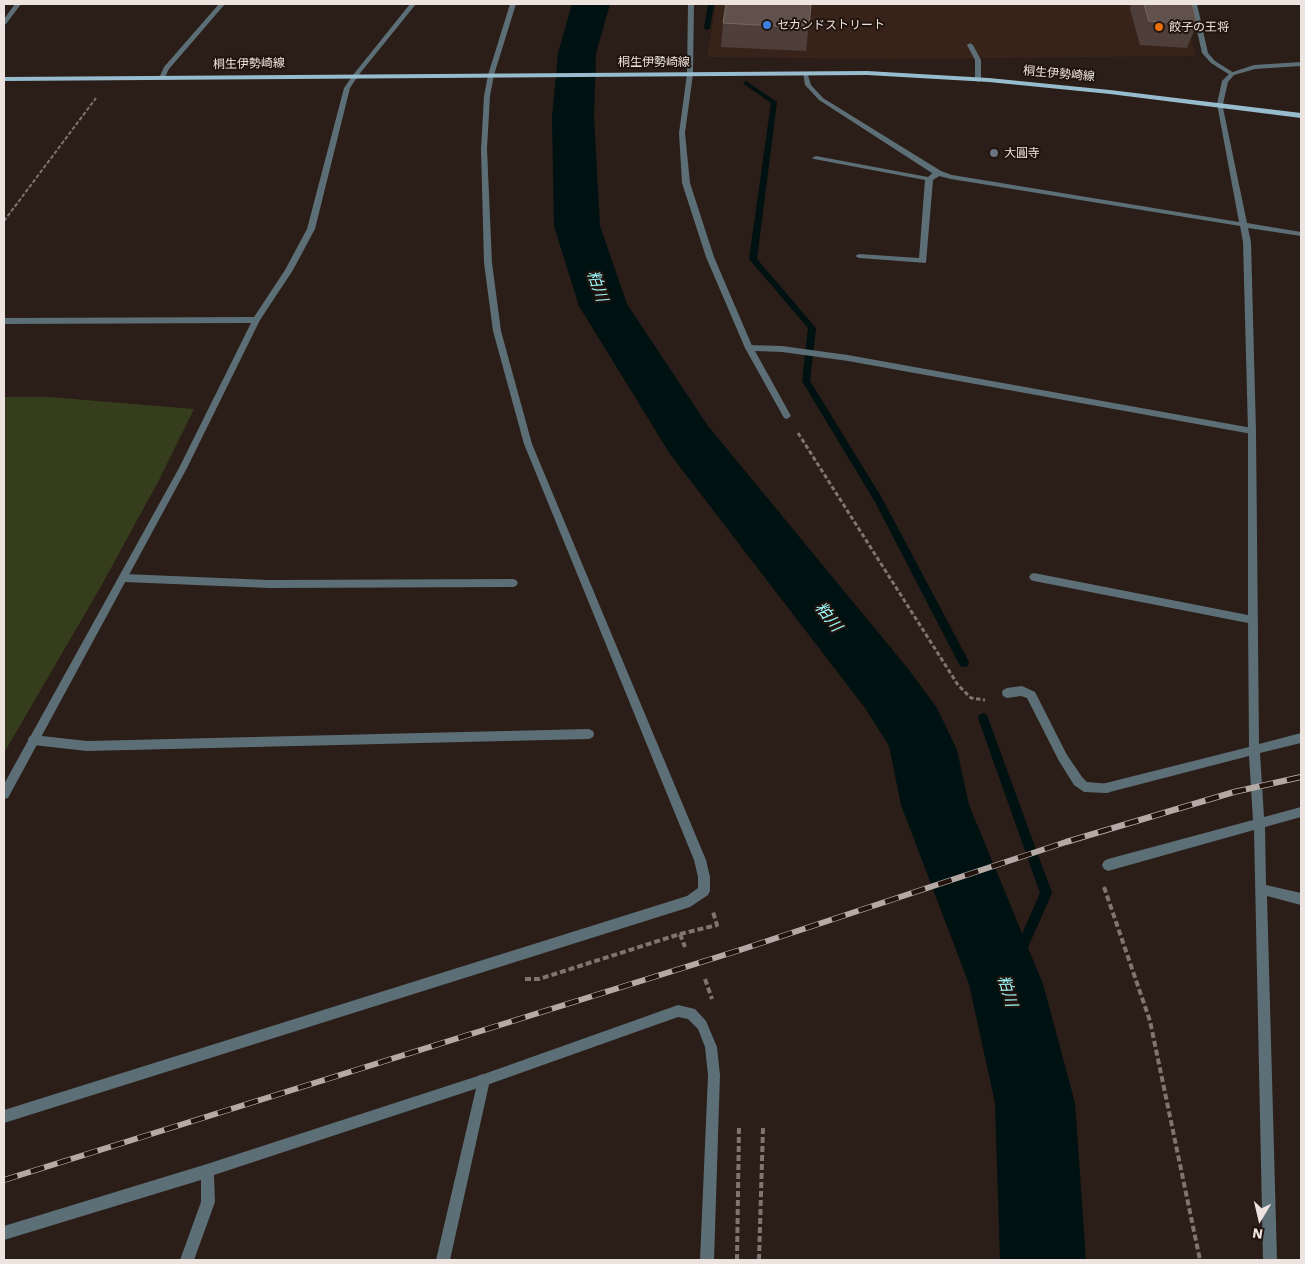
<!DOCTYPE html>
<meta charset="utf-8">
<style>
body{margin:0}
#map{position:relative;width:1305px;height:1264px;overflow:hidden;background:#2b1d17;font-family:"Work Sans",sans-serif}
canvas{display:block}
.frame{position:absolute;inset:0;border:5px solid #ede3df;pointer-events:none}
.north{position:absolute;left:1235px;top:1194px;width:50px;height:50px;-webkit-text-stroke:4px #21140e;paint-order:stroke;rotate:189deg;font-size:14px;font-weight:700;line-height:20px;text-align:center;color:#ede3df}
.north::after{content:'';display:block;margin:auto;width:18px;height:22px;background:#ede3df;clip-path:polygon(50% 0,100% 100%,50% 72%,0 100%)}
</style>
<div id="map">
<canvas width="1305" height="1264"></canvas>
<div class="frame"></div>
<div class="north">N</div>
</div>
<script>
const ctx = document.querySelector('canvas').getContext('2d');
ctx.lineJoin = 'round';
function fillPath(path, color) {
  ctx.fillStyle = color;
  ctx.fill(path, 'evenodd');
}
function poly(rows) {
  const path = new Path2D();
  for (const r of rows) {
    path.moveTo(r[0], r[1]);
    for (let i = 2; i < r.length; i += 2) path.lineTo(r[i], r[i + 1]);
  }
  return path;
}
function trace(path, color, width, dash) {
  ctx.strokeStyle = color;
  ctx.lineWidth = width;
  ctx.lineCap = dash ? 'butt' : 'round';
  ctx.setLineDash(dash || []);
  ctx.stroke(path);
}
function label(font, color, halo, rows, align = 'center') {
  ctx.font = font + ' "Work Sans","Noto Sans JP",sans-serif';
  ctx.lineWidth = 4;
  ctx.setLineDash([]);
  ctx.textBaseline = 'middle';
  ctx.strokeStyle = halo;
  ctx.fillStyle = color;
  for (const [text, x, y, turn = 0] of rows) {
    ctx.save();
    ctx.translate(x, y);
    ctx.rotate((+turn || 0) * Math.PI / 180);
    ctx.textAlign = isNaN(turn) ? turn : align;
    if (halo) ctx.strokeText(text, 0, 0);
    ctx.fillText(text, 0, 0);
    ctx.restore();
  }
}
fillPath(poly([
 [716,4,1183,4,1195,56,892,59,707,57]
]), '#37231a');
fillPath(poly([
 [4,397,49,397,194,409,158,482,100,588,4,753]
]), '#363d1c');
fillPath(poly([
 [708,4,714,4,710,28,707,30,704,28,708,4],
 [746,81,777,102,757,259,816,328,810,381,882,498,968,660,969,663,968,666,964,667,960,666,875,502,802,381,808,328,749,259,771,103,744,84,743,83,746,81],
 [983,713,987,715,988,718,1052,893,1010,988,1006,990,1002,988,1000,984,1040,893,978,718,979,715,983,713]
]), '#001112');
fillPath(poly([
 [572,4,610,4,596,53,594,117,600,226,627,304,708,426,909,670,937,708,957,750,969,805,1043,984,1075,1103,1086,1260,1000,1260,995,1103,969,984,901,805,889,746,865,708,670,454,579,306,554,226,552,117,558,53,572,4]
]), '#001112');
trace(poly([
 [4,221,96,98]
]), '#80746f', 2, [4, 2]);
trace(poly([
 [798,433,958,685,971,698,985,700]
]), '#80746f', 3, [4.5, 2.5]);
trace(poly([
 [1104,887,1150,1021,1200,1260],
 [680,934,685,947],
 [525,979,539,979,680,934,717,925,713,912],
 [705,979,712,999],
 [737,1260,739,1126],
 [759,1260,763,1128]
]), '#80746f', 4, [6, 3]);
fillPath(poly([
 [219,4,225,4,169,69,164,79,160,79,159,78,164,67,219,4],
 [410,4,416,4,357,77,353,77,353,75,410,4],
 [510,4,516,4,494,75,489,76,488,75,510,4],
 [688,4,694,4,693,74,690,76,687,74,688,4],
 [970,43,973,45,981,60,981,80,978,82,975,80,975,60,967,45,970,43],
 [816,156,928,177,935,171,941,171,941,175,933,180,926,263,859,258,855,256,859,254,919,258,925,180,814,159,812,158,816,156],
 [749,345,782,346,848,355,1252,428,1256,431,1252,434,848,361,782,352,755,351,791,416,787,419,784,418,745,348,749,345],
 [124,574,269,580,513,579,516,580,518,583,516,586,513,587,269,588,124,582,121,581,119,578,121,575,124,574],
 [1022,686,1035,692,1067,755,1082,777,1087,782,1110,784,1111,788,1110,792,1106,793,1084,792,1074,785,1059,761,1027,698,1021,696,1007,698,1003,696,1002,693,1003,690,1007,688,1022,686],
 [589,729,593,731,594,734,593,737,589,739,87,751,33,745,29,743,28,740,29,737,33,735,87,741,589,729],
 [484,1074,489,1075,490,1080,450,1260,436,1260,478,1080,479,1075,484,1074]
]), '#5c6e76');
fillPath(poly([
 [15,4,21,4,6,24,4,25,4,19,15,4],
 [1191,4,1197,4,1208,53,1215,61,1234,73,1234,75,1230,75,1211,63,1202,53,1191,4],
 [690,72,693,74,685,133,690,183,714,257,753,348,749,351,745,348,706,257,682,183,679,133,687,74,690,72],
 [803,72,807,72,811,85,823,98,941,171,952,175,1239,222,1217,104,1222,103,1247,223,1301,232,1301,236,1248,228,1251,242,1256,431,1259,744,1301,733,1301,743,1260,753,1264,817,1301,807,1301,817,1265,827,1266,885,1301,893,1301,905,1267,896,1277,1260,1263,1260,1254,830,1108,871,1104,869,1102,865,1104,861,1108,859,1253,820,1249,756,1106,793,1102,792,1101,788,1102,784,1106,783,1249,747,1248,623,1034,581,1031,580,1029,577,1031,574,1034,573,1248,615,1248,431,1243,242,1240,226,951,179,935,175,819,100,805,85,803,72],
 [491,73,494,75,490,96,487,149,492,263,501,331,532,444,706,860,710,877,710,891,708,895,690,907,4,1123,4,1110,687,896,698,888,698,877,694,860,524,444,493,331,484,263,481,149,484,96,488,75,491,73],
 [353,75,358,76,350,88,315,229,293,270,260,320,187,468,8,798,4,799,4,784,179,468,251,323,4,324,4,318,254,317,285,270,307,229,344,88,353,75],
 [678,1005,695,1009,706,1021,717,1047,720,1075,714,1260,700,1260,708,1075,705,1047,698,1029,688,1019,678,1017,484,1086,214,1175,215,1202,194,1260,180,1260,201,1202,201,1180,4,1240,4,1226,207,1164,484,1074,678,1005]
]), '#5c6e76');
fillPath(poly([
 [1301,62,1301,66,1255,69,1234,75,1228,82,1223,104,1220,106,1217,104,1222,81,1230,73,1254,65,1301,62]
]), '#5c6e76');
fillPath(poly([
 [867,71,989,78,1110,90,1301,113,1301,118,1110,94,989,82,867,75,4,81,4,77,867,71]
]), '#96bcce');
const rail = poly([
 [4,1180,740,950,1066,842,1234,792,1301,777]
]);
trace(rail, '#b4a9a4', 6);
trace(rail, '#21140e', 4.5, [14]);
fillPath(poly([
 [811,4,806,51,721,47,723,23],
 [1131,4,1192,4,1197,24,1187,48,1140,45,1130,9]
]), '#4f3f3a');
const building = poly([
 [726,4,811,4,809,28,723,23,726,4],
 [1144,4,1192,4,1197,24,1149,21,1144,4]
]);
fillPath(building, '#60514c');
trace(building, '#766863', 1);
for (const [x, y, r, color] of [
 [767,25,5,"#3f7fe0"],
 [1159,27,5,"#e8710a"],
 [994,153,5,"#6b7280"]
]) {
  const dot = new Path2D();
  dot.arc(x, y, r, 0, 2 * Math.PI);
  ctx.fillStyle = color;
  ctx.fill(dot);
  trace(dot, '#21140e', 2);
}
label('12px', '#ede3df', '#21140e', [
 ["セカンドストリート",777,25],
 ["餃子の王将",1169,27],
 ["大圓寺",1004,153]
], 'left');
label('12px', '#ede3df', '#21140e', [
 ["桐生伊勢崎線",654,62],
 ["桐生伊勢崎線",249,64,-1],
 ["桐生伊勢崎線",1059,74,5]
]);
label('italic 16px', '#99f4f5', '#21140e', [
 ["粕川",597,286,71],
 ["粕川",828,617,52],
 ["粕川",1007,991,74]
]);
</script>
